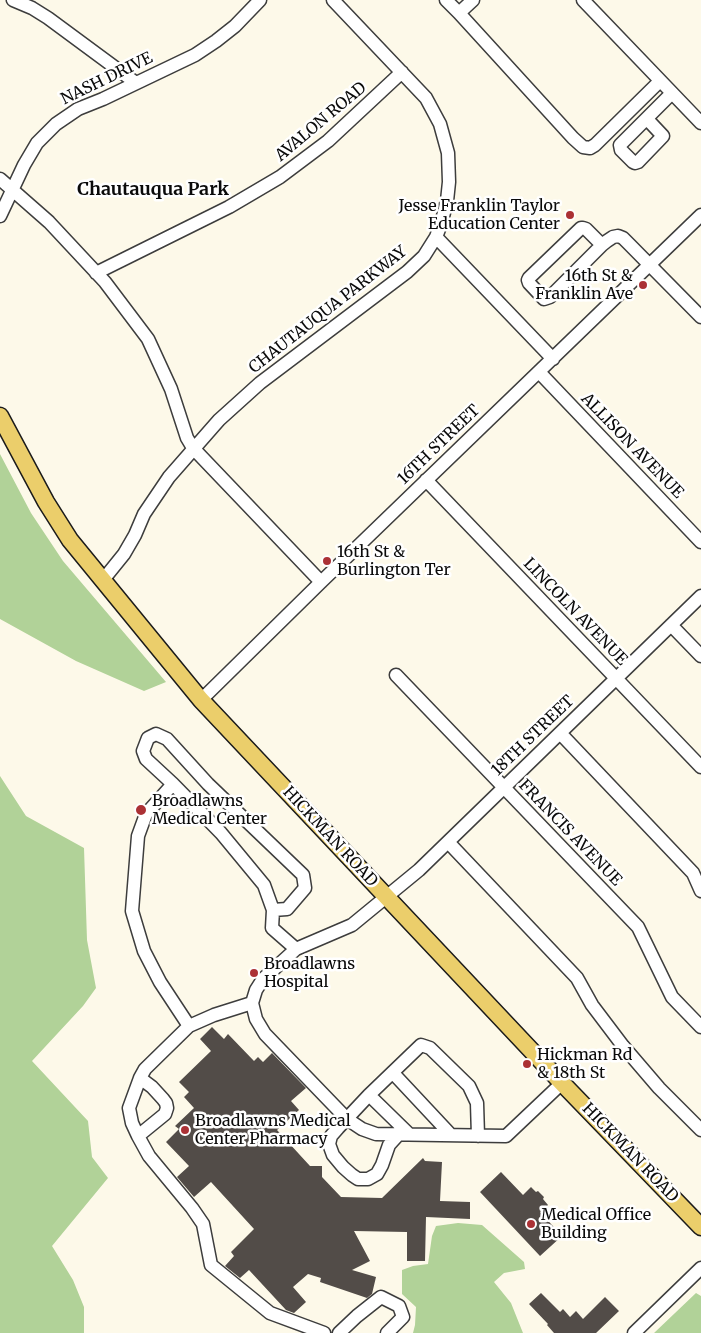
<!DOCTYPE html>
<style>
body{margin:0}
canvas{display:block;background:#fdf9e9}
</style>
<canvas width="701" height="1333"></canvas>
<script>
const ctx = document.querySelector('canvas').getContext('2d');
ctx.lineJoin = 'round';
function fillPath(path, color) {
  ctx.fillStyle = color;
  ctx.fill(path, 'evenodd');
}
function poly(rows) {
  const path = new Path2D();
  for (const r of rows) {
    path.moveTo(r[0], r[1]);
    for (let i = 2; i < r.length; i += 2) path.lineTo(r[i], r[i + 1]);
  }
  return path;
}
function trace(path, color, width, dash) {
  ctx.strokeStyle = color;
  ctx.lineWidth = width;
  ctx.lineCap = dash ? 'butt' : 'round';
  ctx.setLineDash(dash || []);
  ctx.stroke(path);
}
function label(font, color, halo, rows, align = 'center') {
  ctx.font = font + ' Merriweather,serif';
  ctx.lineWidth = 5;
  ctx.setLineDash([]);
  ctx.textBaseline = 'middle';
  ctx.strokeStyle = halo;
  ctx.fillStyle = color;
  for (const [text, x, y, turn = 0] of rows) {
    ctx.save();
    ctx.translate(x, y);
    ctx.rotate((+turn || 0) * Math.PI / 180);
    ctx.textAlign = isNaN(turn) ? turn : align;
    if (halo) ctx.strokeText(text, 0, 0);
    ctx.fillText(text, 0, 0);
    ctx.restore();
  }
}
fillPath(poly([
 [0,454,31,513,63,561,166,682,144,691,76,661,0,619],
 [0,776,26,816,84,848,87,940,96,988,83,1006,32,1061,88,1121,92,1157,108,1178,52,1246,73,1280,84,1307,84,1333,0,1333],
 [458,1223,482,1225,524,1262,525,1269,504,1273,494,1282,511,1303,523,1333,413,1333,415,1325,416,1307,402,1294,402,1270,413,1266,428,1264,432,1236,436,1226],
 [696,1293,701,1296,701,1333,654,1333]
]), '#b1d298');
fillPath(poly([
 [212,1027,224,1039,228,1034,254,1061,258,1057,263,1062,272,1053,306,1088,291,1101,299,1110,277,1130,310,1166,322,1166,322,1177,341,1197,382,1198,423,1158,425,1161,442,1162,440,1201,470,1202,470,1219,426,1217,425,1261,407,1261,407,1232,354,1231,370,1261,352,1270,376,1277,372,1294,367,1298,320,1282,321,1278,308,1274,293,1287,306,1302,294,1313,286,1310,249,1270,240,1278,225,1266,234,1256,231,1252,254,1229,211,1182,194,1197,177,1177,189,1166,166,1142,179,1129,175,1126,194,1108,184,1097,189,1092,179,1082,211,1051,200,1039],
 [501,1172,523,1195,531,1187,536,1192,538,1191,544,1197,543,1199,548,1205,540,1212,562,1236,540,1256,480,1192],
 [541,1293,560,1312,563,1309,570,1317,576,1311,583,1319,605,1297,619,1311,596,1333,554,1333,547,1325,548,1324,529,1304]
]), '#524c48');
const minor = poly([
 [13,0,32,8,48,18,136,83],
 [446,0,459,13,473,0],
 [583,0,701,123],
 [459,13,573,138,583,147,590,148,595,145,660,81],
 [647,119,663,136,638,162,635,163,633,162,621,150,620,145,672,93],
 [0,179,49,222,105,282,148,339,171,389,187,438,193,448,321,582],
 [0,216,24,165,37,143,56,124,78,109,103,99,195,55,216,41,235,26,260,0],
 [436,237,553,359],
 [602,245,586,229,583,228,581,228,529,278,528,280,529,283,544,299,550,297,602,245,607,241,613,237,618,236,623,238,630,245,701,317],
 [96,273,229,207,280,177,328,141,402,72],
 [539,372,701,542],
 [426,480,701,767],
 [103,580,124,554,135,535,144,514,169,477,219,420,260,383,407,272,424,256,436,237,441,224,447,201,449,182,448,153,440,124,426,98,333,0],
 [671,625,701,656],
 [396,675,638,927,672,997,701,1027],
 [201,700,321,582,701,215],
 [560,733,693,873,701,891],
 [173,784,146,759,143,751,148,738,156,734,167,739,208,784,303,875,305,888,287,909,273,910],
 [448,842,577,978,592,1005,623,1046,659,1088,701,1130],
 [252,1003,214,1015,189,1026,145,1069,140,1078,129,1108,132,1123,138,1136,149,1156,192,1208,203,1224,211,1265,270,1313,324,1333],
 [189,1026,160,982,144,951,132,911,138,836,146,814,173,784,221,833,264,885,273,910,272,928,296,949],
 [393,1073,451,1135],
 [562,1083,506,1136,376,1134,362,1129,347,1119,265,1034,256,1019,252,1003,256,990,263,979,296,949,352,925,419,870,701,596],
 [369,1095,409,1134],
 [399,1134,389,1145,382,1165,377,1174,368,1179,358,1179,352,1175,343,1167,333,1155,329,1144,331,1136,338,1128,369,1095,421,1045,430,1048,469,1086,477,1103,478,1136],
 [138,1136,165,1114,167,1108,166,1103,163,1099,152,1087,140,1078],
 [339,1333,357,1316,381,1297,399,1306,403,1317,387,1333],
 [634,1333,701,1268]
]);
const major = poly([
 [0,416,46,502,70,540,201,700,562,1083,701,1227]
]);
trace(minor, '#3d3d3d', 15);
trace(major, '#1b1b1b', 19);
trace(minor, '#fff', 12);
trace(major, '#ebce6b', 16);
for (const [x, y, r, color] of [
 [570,215,5,"#ab3135"],
 [643,285,5,"#ab3135"],
 [327,561,5,"#ab3135"],
 [141,810,6,"#ab3135"],
 [254,973,5,"#ab3135"],
 [527,1064,5,"#ab3135"],
 [185,1130,5,"#ab3135"],
 [531,1224,5,"#ab3135"]
]) {
  const dot = new Path2D();
  dot.arc(x, y, r, 0, 2 * Math.PI);
  ctx.fillStyle = color;
  ctx.fill(dot);
  trace(dot, '#fff', 2);
}
label('16px', '#0a0a0a', '#fff', [
 ["NASH DRIVE",107,79,-26],
 ["AVALON ROAD",321,122,-40],
 ["CHAUTAUQUA PARKWAY",328,310,-38],
 ["16TH STREET",439,445,-44],
 ["ALLISON AVENUE",632,446,46],
 ["LINCOLN AVENUE",575,612,46],
 ["18TH STREET",533,736,-44],
 ["FRANCIS AVENUE",570,833,46],
 ["HICKMAN ROAD",330,837,47],
 ["HICKMAN ROAD",630,1153,46]
]);
label('16px', '#0a0a0a', '#fff', [
 ["Jesse Franklin Taylor",560,206,"right"],
 ["Education Center",560,224,"right"],
 ["16th St &",633,276,"right"],
 ["Franklin Ave",633,294,"right"],
 ["16th St &",337,552],
 ["Burlington Ter",337,570],
 ["Broadlawns",152,801],
 ["Medical Center",152,819],
 ["Broadlawns",264,964],
 ["Hospital",264,982],
 ["Hickman Rd",537,1055],
 ["& 18th St",537,1073],
 ["Broadlawns Medical",195,1121],
 ["Center Pharmacy",195,1139],
 ["Medical Office",541,1215],
 ["Building",541,1233]
], 'left');
label('bold 18px', '#0a0a0a', '#fff', [
 ["Chautauqua Park",153,190]
]);
</script>
